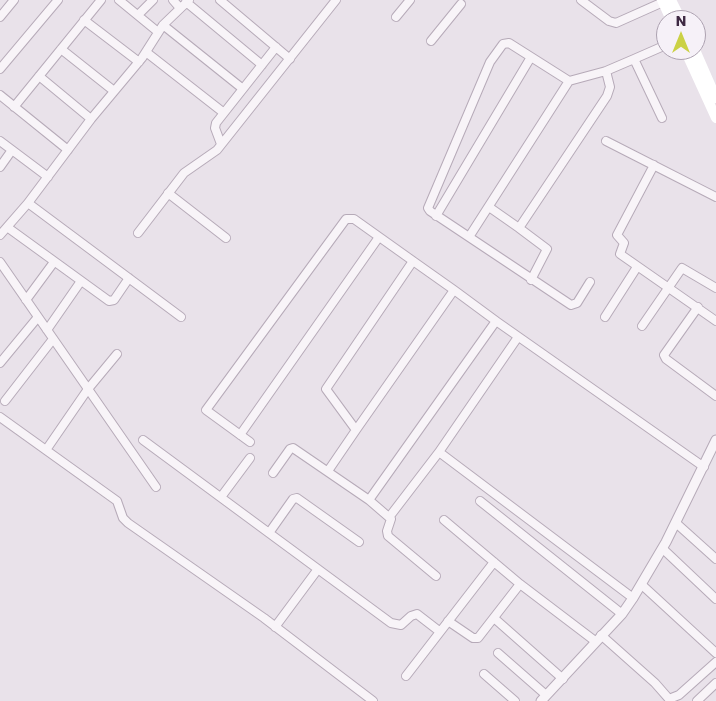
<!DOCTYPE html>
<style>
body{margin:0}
#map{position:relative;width:716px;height:701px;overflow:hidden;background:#e9e2ea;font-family:Poppins,sans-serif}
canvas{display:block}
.north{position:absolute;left:656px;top:10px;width:50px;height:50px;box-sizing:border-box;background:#f6f1f8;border:1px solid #aca1b0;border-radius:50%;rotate:0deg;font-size:14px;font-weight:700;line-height:20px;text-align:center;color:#3e2943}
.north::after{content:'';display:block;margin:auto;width:18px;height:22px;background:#cbd145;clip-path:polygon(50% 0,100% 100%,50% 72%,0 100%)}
</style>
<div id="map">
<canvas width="716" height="701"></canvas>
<div class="north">N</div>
</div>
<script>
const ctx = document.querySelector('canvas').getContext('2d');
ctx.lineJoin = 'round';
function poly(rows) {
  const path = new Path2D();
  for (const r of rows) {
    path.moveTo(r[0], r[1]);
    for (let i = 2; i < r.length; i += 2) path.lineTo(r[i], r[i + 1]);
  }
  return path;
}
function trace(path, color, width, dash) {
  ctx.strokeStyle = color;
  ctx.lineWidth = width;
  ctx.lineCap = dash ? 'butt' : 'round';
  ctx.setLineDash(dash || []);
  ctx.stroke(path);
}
const minor = poly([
 [119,0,158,32],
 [173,0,180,8],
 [220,0,290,59],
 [581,0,609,21,616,23,663,2],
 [186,2,262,65],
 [138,15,153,0],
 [0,17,14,0],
 [396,17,410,0],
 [84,20,139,62],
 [163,25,243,89],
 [431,41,461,4],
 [61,49,114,91],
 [146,52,224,113],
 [634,59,666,45],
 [0,69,58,0],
 [39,76,91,119],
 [569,81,509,43,503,44,490,62,428,208,430,211,571,305,577,303,590,282],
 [0,95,68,150],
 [14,107,101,0],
 [0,141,48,177],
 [606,141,716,197],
 [221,144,215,128,216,123,276,47],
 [654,165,617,235,624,243,620,254,716,321],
 [0,167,12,150],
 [168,193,226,238],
 [28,203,181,317],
 [489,207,519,228,607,96,610,87,606,71],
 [436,216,531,57],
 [7,227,109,301,114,300,129,278],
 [519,228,547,249,531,280],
 [138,233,184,173,217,150,336,0],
 [0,235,28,203,91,119,142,58,163,25,189,0],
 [469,237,569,81,606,71,634,59,662,118],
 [0,262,156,487],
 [454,290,356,430,326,389,413,261,454,290,496,321],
 [26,300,54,262],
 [698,307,664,355,666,359,716,396],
 [605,317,637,267],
 [642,326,682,268,716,288],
 [47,330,81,281],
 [0,363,38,317],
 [5,401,53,339],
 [0,417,117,501,123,518,128,523,264,618,373,701],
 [240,435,379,237],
 [143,440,391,623,401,625,411,616,417,614,439,631],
 [250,442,206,410,346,219,354,219,413,261],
 [46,450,88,389,117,354],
 [439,452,633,598],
 [328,471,356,430],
 [273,473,290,449,293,448,369,500],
 [221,497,250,458],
 [480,501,622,614],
 [390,516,439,452,518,337],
 [444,520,520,584,595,641],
 [676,523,716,559],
 [269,533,293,499,297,498,359,542],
 [663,549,716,599],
 [436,576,388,536,387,531,391,519,369,500,496,321,704,467],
 [642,585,716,653],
 [494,618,563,679],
 [448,621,473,638,478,638,520,584],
 [275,627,318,569],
 [601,635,655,683,669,699,679,695,716,662],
 [498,653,546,695],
 [484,674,515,701],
 [406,676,494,562],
 [697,701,716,683]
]);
const tertiary = poly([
 [541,701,622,614,633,598,666,542,716,440]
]);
trace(minor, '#b6aab8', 10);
trace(tertiary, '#b6aab8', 11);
trace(minor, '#f8f4f8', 8);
trace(tertiary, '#f8f4f8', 9);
trace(poly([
 [662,0,671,20],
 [671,0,681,20],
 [685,50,716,118],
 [695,50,716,98]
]), '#fff', 10);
</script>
